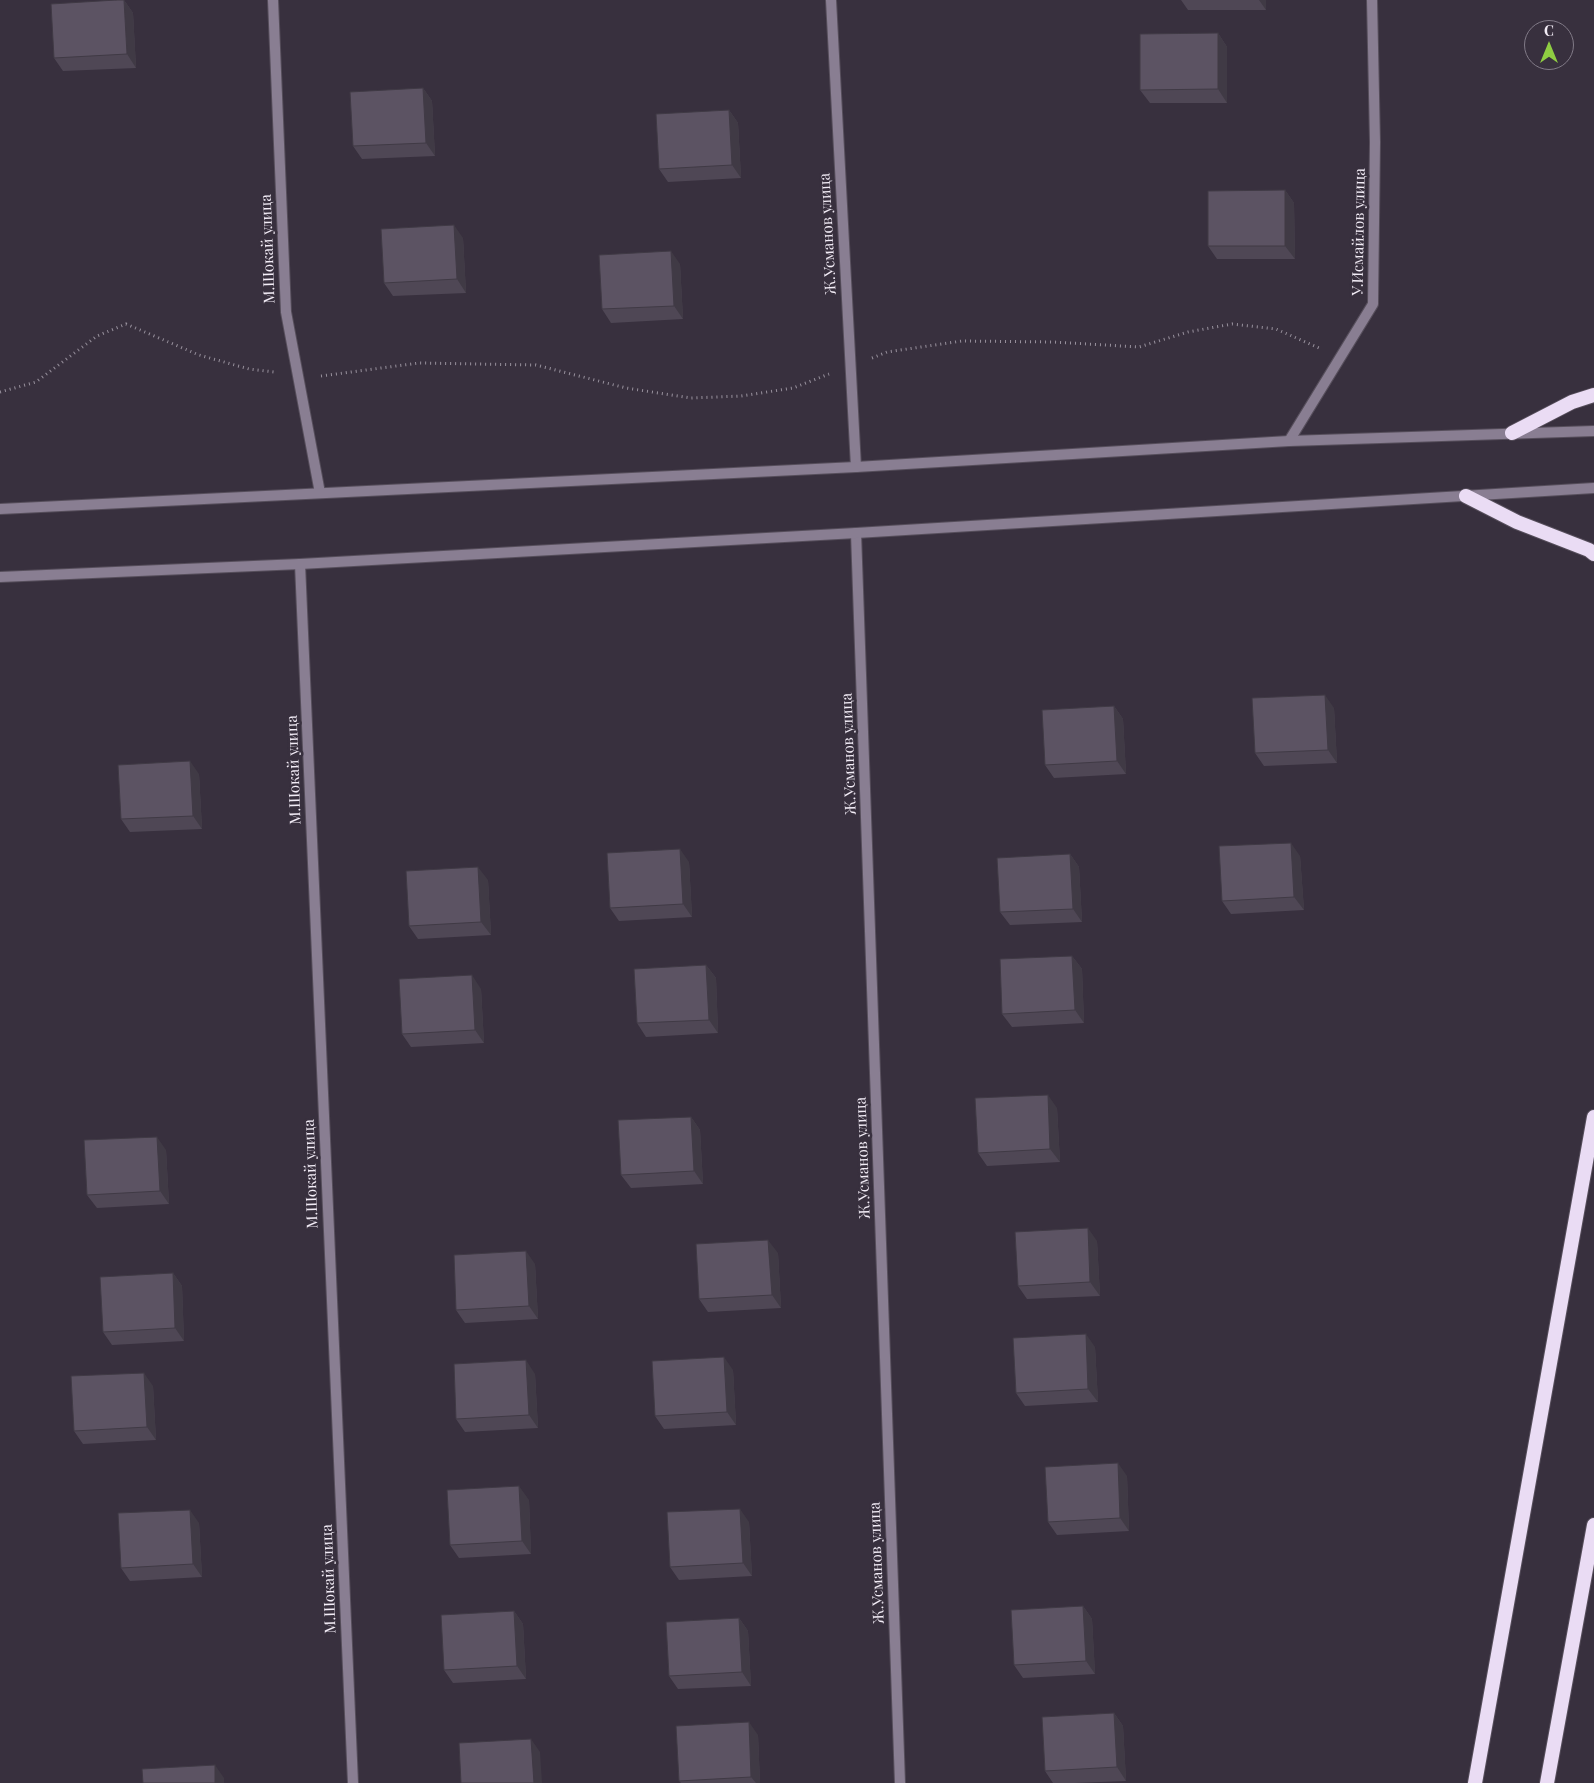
<!DOCTYPE html>
<meta charset="utf-8">
<style>
body{margin:0}
#map{position:relative;width:1594px;height:1783px;overflow:hidden;background:#38303e;font-family:"Playfair Display",serif}
canvas{display:block}
.north{position:absolute;left:1524px;top:20px;width:50px;height:50px;box-sizing:border-box;background:#38303e;border:1px solid #827b88;border-radius:50%;rotate:0deg;font-size:14px;font-weight:700;line-height:20px;text-align:center;color:#f2ecf6}
.north::after{content:'';display:block;margin:auto;width:18px;height:22px;background:#8fcd42;clip-path:polygon(50% 0,100% 100%,50% 72%,0 100%)}
</style>
<div id="map">
<canvas width="1594" height="1783"></canvas>
<div class="north">С</div>
</div>
<script>
const ctx = document.querySelector('canvas').getContext('2d');
ctx.lineJoin = 'round';
function poly(rows) {
  const path = new Path2D();
  for (const r of rows) {
    path.moveTo(r[0], r[1]);
    for (let i = 2; i < r.length; i += 2) path.lineTo(r[i], r[i + 1]);
  }
  return path;
}
function trace(path, color, width, dash) {
  ctx.strokeStyle = color;
  ctx.lineWidth = width;
  ctx.lineCap = dash ? 'butt' : 'round';
  ctx.setLineDash(dash || []);
  ctx.stroke(path);
}
function fillPath(path, color) {
  ctx.fillStyle = color;
  ctx.fill(path, 'evenodd');
}
function label(font, color, halo, rows, align = 'center') {
  ctx.font = font + ' "Playfair Display",serif';
  ctx.lineWidth = 5;
  ctx.setLineDash([]);
  ctx.textBaseline = 'middle';
  ctx.strokeStyle = halo;
  ctx.fillStyle = color;
  for (const [text, x, y, turn = 0] of rows) {
    ctx.save();
    ctx.translate(x, y);
    ctx.rotate((+turn || 0) * Math.PI / 180);
    ctx.textAlign = isNaN(turn) ? turn : align;
    if (halo) ctx.strokeText(text, 0, 0);
    ctx.fillText(text, 0, 0);
    ctx.restore();
  }
}
const minor = poly([
 [273,0,286,312,320,493],
 [831,0,856,467],
 [1289,441,1373,304,1375,142,1372,0],
 [856,533,900,1783],
 [300,564,353,1783]
]);
const tertiary = poly([
 [0,509,856,467,1289,441,1594,431],
 [0,577,300,564,856,533,1594,488]
]);
const trunk = poly([
 [1512,433,1572,402,1594,395],
 [1466,496,1517,522,1589,550,1594,554],
 [1475,1783,1594,1117],
 [1547,1783,1594,1525]
]);
trace(minor, '#564e5b', 12);
trace(tertiary, '#564e5b', 12);
trace(trunk, '#564e5b', 16);
trace(poly([
 [872,358,887,352,962,341,1053,342,1139,347,1188,332,1232,324,1276,329,1319,348],
 [321,376,419,363,536,365,626,388,691,398,741,396,793,388,829,374],
 [0,392,36,382,97,336,126,324,199,355,249,369,274,372]
]), '#99929e', 3, [1, 4]);
trace(minor, '#897e92', 10);
trace(tertiary, '#897e92', 10);
trace(trunk, '#eadcf4', 14);
fillPath(poly([
 [124,0,133,13,136,68,63,71,54,58],
 [1181,0,1266,0,1266,10,1188,10],
 [1218,33,1227,47,1227,103,1150,103,1140,90],
 [423,88,432,101,435,156,362,159,353,146],
 [729,110,738,123,741,178,668,182,659,169],
 [1285,190,1294,203,1295,259,1217,259,1208,246],
 [463,238,466,293,393,296,384,283],
 [680,264,683,319,611,323,602,309],
 [1114,706,1123,719,1126,774,1054,778,1045,765],
 [1334,708,1337,763,1264,766,1255,753],
 [199,774,202,829,130,832,121,819],
 [1070,854,1079,867,1082,922,1010,925,1000,912],
 [1300,856,1304,910,1231,914,1222,901],
 [689,862,692,917,619,921,610,908],
 [488,880,491,935,418,939,409,926],
 [1072,956,1082,969,1084,1023,1012,1027,1002,1014],
 [706,965,716,978,718,1033,646,1037,637,1023],
 [481,989,484,1043,411,1047,402,1034],
 [1057,1108,1060,1162,987,1166,978,1153],
 [691,1117,700,1130,703,1184,631,1188,621,1175],
 [166,1150,169,1204,97,1208,87,1195],
 [1097,1241,1100,1296,1027,1299,1018,1286],
 [778,1253,781,1308,708,1312,699,1299],
 [535,1264,538,1319,465,1323,456,1310],
 [173,1273,182,1286,184,1341,112,1345,103,1332],
 [1095,1347,1098,1402,1025,1406,1016,1393],
 [733,1370,736,1425,664,1429,655,1416],
 [535,1374,538,1428,465,1432,456,1419],
 [153,1386,156,1440,83,1444,74,1431],
 [1127,1476,1129,1531,1057,1535,1048,1522],
 [529,1500,531,1554,459,1558,450,1545],
 [749,1522,752,1576,679,1580,670,1567],
 [199,1523,202,1577,130,1581,121,1568],
 [1083,1606,1092,1619,1095,1674,1023,1678,1014,1665],
 [514,1611,523,1624,526,1679,453,1683,444,1670],
 [739,1618,748,1631,751,1686,678,1689,669,1676],
 [1114,1713,1123,1726,1126,1781,1075,1783,1053,1783,1045,1771],
 [758,1735,760,1783,681,1783,679,1781]
]), '#4f4755');
fillPath(poly([
 [124,0,133,13,136,68,127,54],
 [1259,0,1266,0,1266,10],
 [1218,33,1227,47,1227,103,1218,89],
 [423,88,432,101,435,156,426,143],
 [729,110,738,123,741,178,732,165],
 [1285,190,1294,203,1295,259,1285,246],
 [454,225,463,238,466,293,457,279],
 [671,251,680,264,683,319,674,306],
 [1325,695,1334,708,1337,763,1328,750],
 [1114,706,1123,719,1126,774,1117,761],
 [190,761,199,774,202,829,193,816],
 [1291,843,1300,856,1304,910,1294,897],
 [680,849,689,862,692,917,683,904],
 [1070,854,1079,867,1082,922,1073,909],
 [478,867,488,880,491,935,481,922],
 [1072,956,1082,969,1084,1023,1075,1010],
 [706,965,716,978,718,1033,709,1020],
 [472,975,481,989,484,1043,475,1030],
 [1048,1095,1057,1108,1060,1162,1050,1149],
 [691,1117,700,1130,703,1184,694,1171],
 [157,1137,166,1150,169,1204,160,1191],
 [1088,1228,1097,1241,1100,1296,1090,1282],
 [768,1240,778,1253,781,1308,772,1295],
 [526,1251,535,1264,538,1319,529,1306],
 [173,1273,182,1286,184,1341,175,1328],
 [1086,1334,1095,1347,1098,1402,1088,1389],
 [724,1357,733,1370,736,1425,727,1412],
 [526,1360,535,1374,538,1428,529,1415],
 [144,1373,153,1386,156,1440,147,1427],
 [1118,1463,1127,1476,1129,1531,1120,1518],
 [519,1486,529,1500,531,1554,522,1541],
 [740,1509,749,1522,752,1576,743,1563],
 [190,1510,199,1523,202,1577,193,1564],
 [1083,1606,1092,1619,1095,1674,1086,1661],
 [514,1611,523,1624,526,1679,517,1666],
 [739,1618,748,1631,751,1686,742,1672],
 [1114,1713,1123,1726,1126,1781,1117,1767],
 [749,1722,758,1735,760,1783,756,1783,751,1777],
 [531,1739,540,1752,542,1783,534,1783],
 [215,1765,224,1778,224,1783,215,1783]
]), '#403a45');
const building = poly([
 [116,0,124,0,127,54,54,58,51,4,116,0],
 [1218,33,1218,89,1140,90,1140,34,1218,33],
 [423,88,426,143,353,146,350,92,423,88],
 [729,110,732,165,659,169,656,114,729,110],
 [1285,190,1285,246,1208,246,1208,191,1285,190],
 [454,225,457,279,384,283,381,229,454,225],
 [671,251,674,306,602,309,599,255,671,251],
 [1325,695,1328,750,1255,753,1252,698,1325,695],
 [1114,706,1117,761,1045,765,1042,710,1114,706],
 [190,761,193,816,121,819,118,765,190,761],
 [1291,843,1294,897,1222,901,1219,846,1291,843],
 [680,849,683,904,610,908,607,853,680,849],
 [1070,854,1073,909,1000,912,997,858,1070,854],
 [478,867,481,922,409,926,406,871,478,867],
 [1072,956,1075,1010,1002,1014,1000,959,1072,956],
 [706,965,709,1020,637,1023,634,969,706,965],
 [472,975,475,1030,402,1034,399,979,472,975],
 [1048,1095,1050,1149,978,1153,975,1098,1048,1095],
 [691,1117,694,1171,621,1175,618,1120,691,1117],
 [157,1137,160,1191,87,1195,84,1140,157,1137],
 [1088,1228,1090,1282,1018,1286,1015,1232,1088,1228],
 [768,1240,772,1295,699,1299,696,1244,768,1240],
 [526,1251,529,1306,456,1310,454,1255,526,1251],
 [173,1273,175,1328,103,1332,100,1277,173,1273],
 [1086,1334,1088,1389,1016,1393,1013,1338,1086,1334],
 [724,1357,727,1412,655,1416,652,1361,724,1357],
 [526,1360,529,1415,456,1419,454,1364,526,1360],
 [144,1373,147,1427,74,1431,71,1376,144,1373],
 [1118,1463,1120,1518,1048,1522,1045,1467,1118,1463],
 [519,1486,522,1541,450,1545,447,1490,519,1486],
 [740,1509,743,1563,670,1567,667,1512,740,1509],
 [190,1510,193,1564,121,1568,118,1513,190,1510],
 [1083,1606,1086,1661,1014,1665,1011,1610,1083,1606],
 [514,1611,517,1666,444,1670,441,1615,514,1611],
 [739,1618,742,1672,669,1676,666,1622,739,1618],
 [1114,1713,1117,1767,1045,1771,1042,1717,1114,1713],
 [749,1722,751,1777,679,1781,676,1726,749,1722],
 [531,1739,534,1783,461,1783,459,1743,531,1739],
 [215,1765,215,1783,143,1783,142,1769,215,1765]
]);
fillPath(building, '#5c5363');
trace(building, '#403a45', 1);
label('15px', '#f2ecf6', '#38303e', [
 ["У.Исмайлов улица",1359,232,-89],
 ["Ж.Усманов улица",828,234,-93],
 ["М.Шокай улица",268,249,-92],
 ["Ж.Усманов улица",849,754,-92],
 ["М.Шокай улица",294,770,-92],
 ["Ж.Усманов улица",863,1158,-92],
 ["М.Шокай улица",311,1174,-92],
 ["Ж.Усманов улица",877,1563,-92],
 ["М.Шокай улица",329,1579,-92]
]);
</script>
